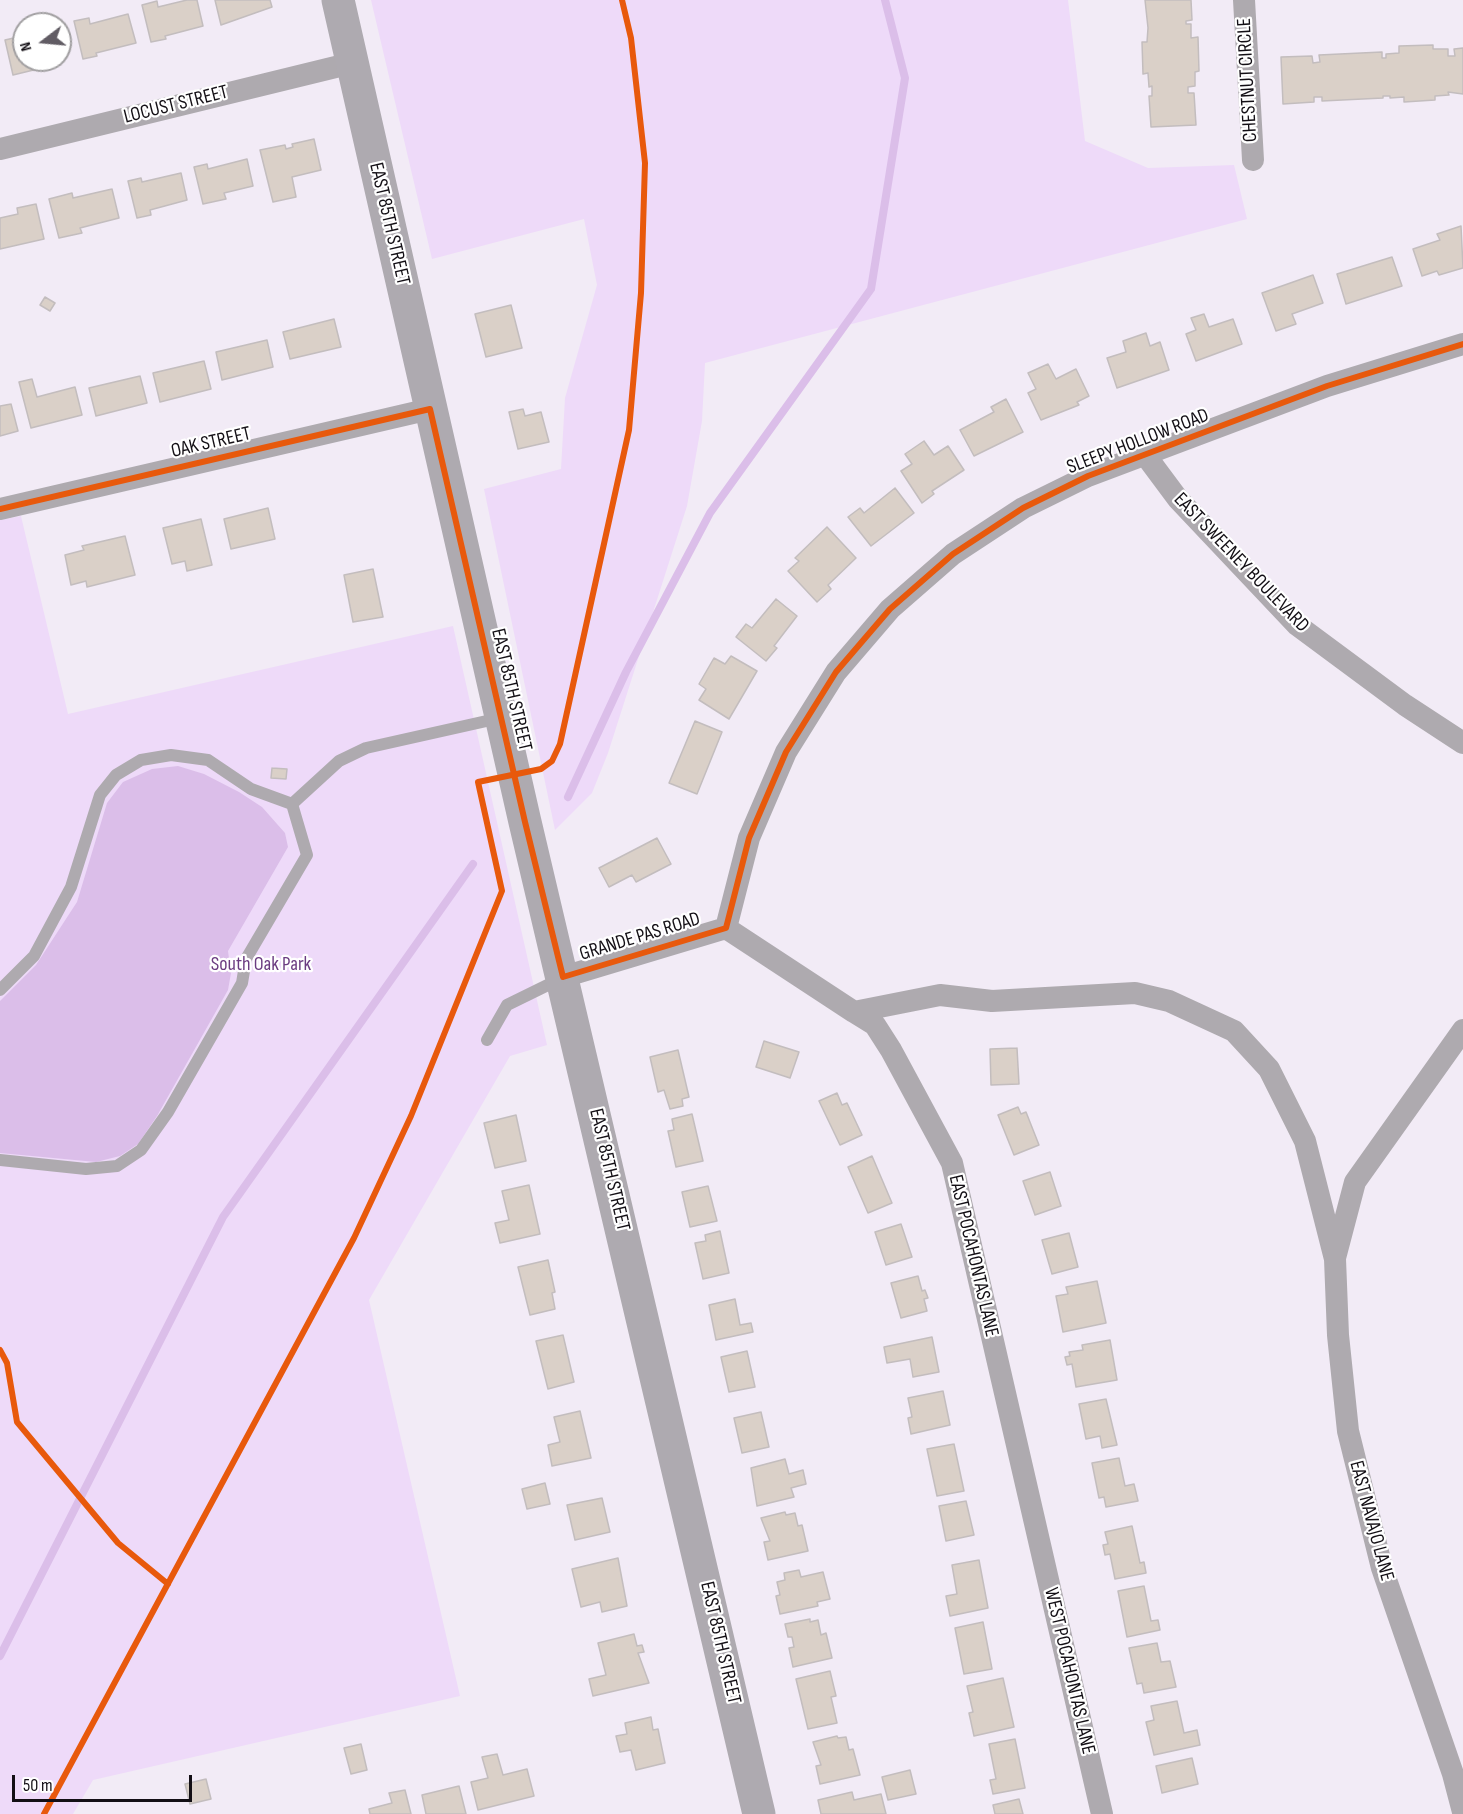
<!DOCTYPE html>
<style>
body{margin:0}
#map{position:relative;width:1463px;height:1814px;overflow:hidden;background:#f2ebf6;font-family:"Sofia Sans Condensed",sans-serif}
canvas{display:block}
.north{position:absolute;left:12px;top:12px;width:60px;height:60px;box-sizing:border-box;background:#fff;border:2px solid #a19fa1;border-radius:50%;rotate:254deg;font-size:16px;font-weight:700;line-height:24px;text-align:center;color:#130f15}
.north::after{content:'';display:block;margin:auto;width:21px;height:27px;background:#615c64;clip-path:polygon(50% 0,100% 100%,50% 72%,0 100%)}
.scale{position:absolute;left:12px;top:1775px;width:180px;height:27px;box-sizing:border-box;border:3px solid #130f15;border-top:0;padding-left:8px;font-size:18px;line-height:21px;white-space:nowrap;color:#130f15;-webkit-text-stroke:4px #fff;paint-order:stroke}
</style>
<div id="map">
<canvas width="1463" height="1814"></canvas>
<div class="north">N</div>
<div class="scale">50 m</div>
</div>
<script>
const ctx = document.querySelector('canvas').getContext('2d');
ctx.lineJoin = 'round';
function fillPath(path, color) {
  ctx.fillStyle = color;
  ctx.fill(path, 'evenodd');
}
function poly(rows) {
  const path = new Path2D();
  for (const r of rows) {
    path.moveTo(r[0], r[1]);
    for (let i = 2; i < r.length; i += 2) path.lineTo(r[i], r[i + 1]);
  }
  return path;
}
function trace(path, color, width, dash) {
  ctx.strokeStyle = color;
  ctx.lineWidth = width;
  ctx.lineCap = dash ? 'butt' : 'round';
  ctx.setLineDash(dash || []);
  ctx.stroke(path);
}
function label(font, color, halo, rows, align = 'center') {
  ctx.font = font + ' "Sofia Sans Condensed",sans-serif';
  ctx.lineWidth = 4.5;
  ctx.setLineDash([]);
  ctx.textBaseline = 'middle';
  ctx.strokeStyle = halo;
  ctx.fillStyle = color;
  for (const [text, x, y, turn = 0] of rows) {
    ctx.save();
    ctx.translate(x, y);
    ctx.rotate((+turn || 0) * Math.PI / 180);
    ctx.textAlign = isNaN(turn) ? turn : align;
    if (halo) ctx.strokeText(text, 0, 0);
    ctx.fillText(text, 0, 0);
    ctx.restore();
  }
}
fillPath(poly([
 [371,0,1068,0,1085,141,1148,168,1234,165,1247,219,705,363,702,421,687,506,608,753,592,793,555,830,484,489,561,469,565,398,597,285,584,219,432,259],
 [21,516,68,714,453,626,547,1045,510,1056,369,1300,460,1696,93,1780,73,1814,0,1814,0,520]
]), '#eedaf9');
fillPath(poly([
 [178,766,204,774,239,792,262,807,285,833,288,847,228,951,231,973,228,990,157,1116,138,1144,120,1156,96,1162,0,1153,0,1001,36,965,77,902,107,803,123,782,152,769]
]), '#dbbee9');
trace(poly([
 [568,797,626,672,710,513,871,289,905,78,885,0],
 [0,1656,223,1217,473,864]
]), '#dbbee9', 8);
const building = poly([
 [187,0,197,0,203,26,165,36,166,39,151,42,142,5,157,1,158,7,187,0],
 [215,0,270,0,272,7,221,25,215,0],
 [1145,0,1191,0,1192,20,1186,21,1186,24,1191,24,1191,38,1198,37,1199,71,1195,72,1195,86,1188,87,1188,93,1194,93,1196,125,1151,127,1149,96,1152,96,1152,86,1149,87,1148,73,1143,74,1142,42,1147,42,1148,28,1145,0],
 [128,14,136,43,96,53,97,56,83,59,74,21,89,18,90,24,128,14],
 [24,29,24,60,60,60,45,63,46,67,13,75,5,40,18,37,16,31,24,29],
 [1433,45,1433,49,1448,49,1448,56,1455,56,1454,49,1463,48,1463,94,1448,92,1449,95,1435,96,1435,100,1404,102,1404,97,1390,98,1390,96,1383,96,1383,98,1322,101,1322,97,1314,97,1314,102,1283,104,1281,57,1312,56,1313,63,1320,62,1319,55,1382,52,1382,58,1386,58,1386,54,1399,53,1399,46,1433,45],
 [314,139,321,170,292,177,296,197,273,202,260,150,285,145,286,149,293,147,292,144,314,139],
 [247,159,253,186,224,193,226,199,203,204,194,167,207,164,208,169,247,159],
 [181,173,187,200,150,210,151,215,137,218,128,181,141,178,142,182,181,173],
 [112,189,119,218,80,228,82,233,59,238,49,199,72,193,73,198,112,189],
 [36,204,44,239,0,249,0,218,18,214,17,208,36,204],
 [1461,226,1463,268,1439,275,1437,271,1422,276,1413,249,1440,240,1437,234,1461,226],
 [1392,257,1402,286,1346,304,1337,274,1392,257],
 [1313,275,1323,303,1292,314,1296,324,1276,331,1262,293,1313,275],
 [45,297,55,303,50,311,40,305,45,297],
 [511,305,522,348,486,357,475,314,511,305],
 [1204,314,1209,327,1233,319,1242,344,1196,361,1186,334,1196,330,1191,318,1204,314],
 [334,319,341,347,290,359,283,332,334,319],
 [1146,333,1150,346,1160,342,1169,370,1117,388,1107,358,1126,352,1123,341,1146,333],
 [267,340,273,367,222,380,216,352,267,340],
 [204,361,211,389,160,402,153,373,204,361],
 [1048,364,1056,379,1076,369,1089,396,1077,402,1079,405,1041,420,1028,393,1036,389,1028,373,1048,364],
 [140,376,147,403,96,416,89,388,140,376],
 [32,379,37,397,75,387,82,415,31,428,19,382,32,379],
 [1006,399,1023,432,974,456,960,430,994,412,991,407,1006,399],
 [11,404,18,431,0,436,0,406,11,404],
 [523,409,525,416,541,412,549,442,518,449,509,412,523,409],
 [924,441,934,455,948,446,964,470,932,491,934,494,922,503,901,471,912,464,905,454,924,441],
 [895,488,914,513,871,546,848,517,860,508,864,513,895,488],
 [268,508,275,539,231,549,224,519,268,508],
 [201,519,212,565,187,571,185,561,172,564,163,528,201,519],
 [827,527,856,558,828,585,831,589,817,602,788,571,799,561,795,558,827,527],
 [125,536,135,575,87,587,86,581,71,585,65,555,84,550,82,546,125,536],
 [373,569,383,617,353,622,344,575,373,569],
 [776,599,797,616,774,646,777,648,766,661,736,637,746,624,752,628,776,599],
 [731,656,757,671,729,719,699,700,706,689,699,684,714,658,725,664,731,656],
 [695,721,722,732,697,794,669,783,695,721],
 [272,768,287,769,286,779,271,778,272,768],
 [657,838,671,864,636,882,632,875,609,887,599,868,657,838],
 [764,1041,799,1052,790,1078,756,1067,764,1041],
 [1017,1048,1019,1084,991,1085,990,1049,1017,1048],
 [678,1050,689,1097,682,1099,683,1106,670,1109,664,1090,658,1092,650,1057,678,1050],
 [837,1093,842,1105,847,1103,862,1135,840,1145,819,1101,837,1093],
 [1018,1107,1021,1114,1026,1112,1039,1145,1014,1155,998,1115,1018,1107],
 [692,1114,703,1161,676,1167,668,1131,674,1130,672,1119,692,1114],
 [516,1115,526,1161,495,1168,484,1123,516,1115],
 [872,1156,892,1203,868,1213,848,1167,872,1156],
 [1050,1172,1061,1206,1035,1215,1023,1181,1050,1172],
 [529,1185,540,1234,500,1243,495,1223,509,1220,502,1191,529,1185],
 [708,1186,717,1221,690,1227,682,1192,708,1186],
 [901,1224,912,1257,886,1265,875,1232,901,1224],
 [720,1231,729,1273,703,1279,695,1243,706,1241,705,1235,720,1231],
 [1069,1233,1078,1267,1052,1274,1042,1240,1069,1233],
 [548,1260,555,1292,552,1293,555,1309,530,1315,518,1267,548,1260],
 [918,1276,922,1291,925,1290,928,1298,924,1299,927,1311,901,1318,891,1283,918,1276],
 [1097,1281,1106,1323,1063,1332,1056,1296,1068,1294,1066,1287,1097,1281],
 [735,1299,740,1325,751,1323,753,1332,716,1340,709,1305,735,1299],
 [563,1335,574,1382,548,1389,536,1341,563,1335],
 [932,1337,939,1372,913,1377,910,1359,887,1363,884,1347,932,1337],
 [1110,1340,1117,1380,1076,1387,1072,1364,1067,1365,1065,1357,1070,1356,1069,1352,1083,1350,1082,1345,1110,1340],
 [747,1351,755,1387,729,1392,721,1357,747,1351],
 [943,1391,950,1425,911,1434,908,1418,912,1417,908,1398,943,1391],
 [1106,1399,1117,1445,1102,1448,1100,1436,1086,1439,1079,1404,1106,1399],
 [580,1411,591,1458,552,1466,548,1445,560,1442,554,1417,580,1411],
 [761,1412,769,1447,742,1453,734,1418,761,1412],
 [954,1444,964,1491,937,1496,927,1449,954,1444],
 [1119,1458,1125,1486,1134,1484,1138,1501,1106,1507,1104,1497,1099,1498,1092,1463,1119,1458],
 [785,1459,789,1474,803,1470,806,1484,791,1488,794,1497,757,1506,751,1468,785,1459],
 [545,1483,550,1504,527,1509,522,1489,545,1483],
 [602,1498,610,1532,575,1540,567,1505,602,1498],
 [966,1501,974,1535,946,1541,939,1506,966,1501],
 [785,1512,786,1515,795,1513,798,1526,802,1525,808,1551,768,1560,764,1542,770,1541,761,1518,785,1512],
 [1132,1526,1140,1563,1144,1562,1146,1573,1115,1579,1110,1554,1105,1555,1103,1545,1108,1544,1105,1532,1132,1526],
 [618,1558,627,1606,602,1612,600,1602,581,1607,572,1569,618,1558],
 [979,1560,988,1608,950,1616,946,1596,957,1594,952,1565,979,1560],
 [799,1570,801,1577,823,1572,830,1599,817,1602,818,1606,780,1614,776,1596,780,1595,777,1582,785,1580,784,1573,799,1570],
 [1144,1586,1151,1621,1158,1620,1160,1630,1127,1637,1118,1591,1144,1586],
 [810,1619,810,1622,818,1620,821,1635,826,1633,832,1658,793,1667,789,1648,794,1647,792,1637,788,1637,785,1624,810,1619],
 [983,1622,992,1669,964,1674,955,1628,983,1622],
 [634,1634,637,1646,642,1645,644,1652,638,1653,649,1683,593,1696,589,1679,606,1675,598,1643,634,1634],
 [1157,1643,1161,1662,1170,1661,1176,1687,1144,1693,1142,1683,1137,1684,1129,1648,1157,1643],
 [830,1671,836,1696,831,1697,837,1723,808,1729,796,1679,830,1671],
 [1003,1678,1014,1727,974,1736,969,1713,973,1712,967,1686,1003,1678],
 [1177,1701,1184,1733,1197,1730,1200,1745,1154,1755,1146,1722,1154,1720,1151,1706,1177,1701],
 [651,1717,653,1730,658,1729,665,1763,636,1770,631,1750,620,1752,616,1736,627,1734,625,1723,651,1717],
 [837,1736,838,1738,846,1737,849,1750,853,1749,860,1775,820,1784,816,1766,821,1765,813,1742,837,1736],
 [1015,1739,1025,1788,993,1794,990,1780,996,1779,989,1744,1015,1739],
 [361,1744,367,1770,351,1774,344,1748,361,1744],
 [497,1754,503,1775,527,1769,534,1796,478,1810,471,1782,488,1778,482,1757,497,1754],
 [1192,1758,1198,1784,1162,1793,1156,1766,1192,1758],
 [910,1770,916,1794,888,1800,882,1777,910,1770],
 [206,1779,211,1799,190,1804,185,1784,206,1779],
 [459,1786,466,1814,426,1814,422,1795,459,1786],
 [405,1790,411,1814,370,1814,369,1809,392,1803,389,1793,405,1790],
 [852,1792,854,1800,881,1794,886,1814,821,1814,818,1800,852,1792],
 [1019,1799,1023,1814,995,1814,993,1805,1019,1799]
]);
fillPath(building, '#dad0c8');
trace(building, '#c3bdbe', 1.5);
trace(poly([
 [292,804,339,761,366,748,500,718],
 [0,990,34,956,71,887,100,795,116,775,141,760,171,755,208,760,251,789,292,804],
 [487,1040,507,1005,560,979],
 [0,1160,86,1169,117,1166,141,1150,168,1112,242,983,246,959,307,855,292,804]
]), '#aeaaaf', 12);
trace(poly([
 [1244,0,1253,160],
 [0,149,352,63],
 [1146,456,1178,499,1297,625,1405,705,1463,743],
 [0,509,430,409],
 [726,928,749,838,786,752,836,672,890,609,953,554,1023,508,1088,476,1327,386,1463,344],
 [563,977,726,928,854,1012,940,995,992,1001,1135,993,1169,1001,1234,1031,1269,1069,1305,1141,1335,1259,1338,1335,1348,1431,1382,1568,1453,1774,1463,1812],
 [854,1012,875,1025,891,1050,952,1163,1102,1814],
 [1335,1258,1355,1182,1463,1030]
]), '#aeaaaf', 22);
trace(poly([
 [338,0,525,822,759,1814]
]), '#aeaab0', 33);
trace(poly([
 [0,509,430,409,525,822,563,977,726,928,749,838,786,752,836,672,890,609,953,554,1023,508,1088,476,1327,386,1463,344],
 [0,1350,7,1363,17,1422,118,1543,168,1584],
 [44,1814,354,1238,411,1116,502,891,478,782,541,769,552,761,560,744,629,430,641,293,645,163,631,38,622,0]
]), '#e8590c', 6);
label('20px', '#130f15', '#fff', [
 ["CHESTNUT CIRCLE",1248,80,-93],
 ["LOCUST STREET",176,105,-14],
 ["EAST 85TH STREET",389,224,77],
 ["SLEEPY HOLLOW ROAD",1138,442,-21],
 ["OAK STREET",211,443,-13],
 ["EAST SWEENEY BOULEVARD",1241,563,46],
 ["EAST 85TH STREET",511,690,77],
 ["GRANDE PAS ROAD",640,937,-17],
 ["EAST 85TH STREET",609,1170,77],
 ["EAST POCAHONTAS LANE",973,1256,77],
 ["EAST NAVAJO LANE",1371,1521,75],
 ["EAST 85TH STREET",720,1643,77],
 ["WEST POCAHONTAS LANE",1069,1671,77]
]);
label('20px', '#6b3c81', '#fff', [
 ["South Oak Park",261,965]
]);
</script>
